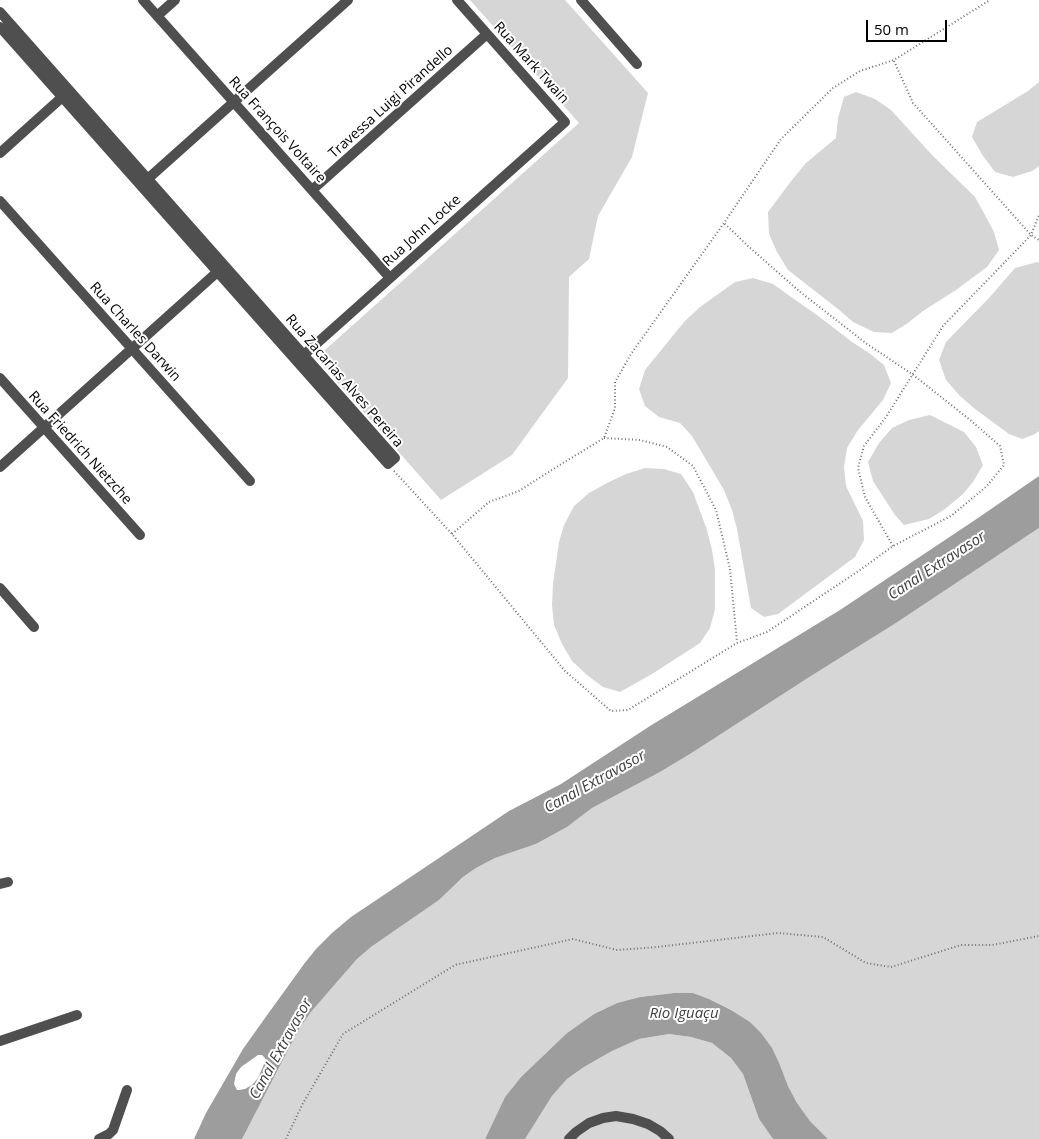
<!DOCTYPE html>
<meta charset="utf-8">
<style>
body{margin:0}
#map{position:relative;width:1039px;height:1139px;overflow:hidden;background:#fff;font-family:"Open Sans",sans-serif}
canvas{display:block}
.scale{position:absolute;left:866px;top:20px;width:81px;height:22px;box-sizing:border-box;border:2px solid #000;border-top:0;padding-left:6px;font-size:15px;line-height:18px;white-space:nowrap;color:#000;-webkit-text-stroke:4px #fff;paint-order:stroke}
</style>
<div id="map">
<canvas width="1039" height="1139"></canvas>
<div class="scale">50 m</div>
</div>
<script>
const ctx = document.querySelector('canvas').getContext('2d');
ctx.lineJoin = 'round';
function fillPath(path, color) {
  ctx.fillStyle = color;
  ctx.fill(path, 'evenodd');
}
function poly(rows) {
  const path = new Path2D();
  for (const r of rows) {
    path.moveTo(r[0], r[1]);
    for (let i = 2; i < r.length; i += 2) path.lineTo(r[i], r[i + 1]);
  }
  return path;
}
function trace(path, color, width, dash) {
  ctx.strokeStyle = color;
  ctx.lineWidth = width;
  ctx.lineCap = dash ? 'butt' : 'round';
  ctx.setLineDash(dash || []);
  ctx.stroke(path);
}
function label(font, color, halo, rows, align = 'center') {
  ctx.font = font + ' "Open Sans",sans-serif';
  ctx.lineWidth = 4;
  ctx.setLineDash([]);
  ctx.textBaseline = 'middle';
  ctx.strokeStyle = halo;
  ctx.fillStyle = color;
  for (const [text, x, y, turn = 0] of rows) {
    ctx.save();
    ctx.translate(x, y);
    ctx.rotate((+turn || 0) * Math.PI / 180);
    ctx.textAlign = isNaN(turn) ? turn : align;
    if (halo) ctx.strokeText(text, 0, 0);
    ctx.fillText(text, 0, 0);
    ctx.restore();
  }
}
fillPath(poly([
 [470,0,565,0,648,93,632,157,598,216,589,259,569,277,568,378,512,455,441,500,316,358,579,123],
 [1039,82,1039,166,1032,171,1013,177,995,172,983,156,972,137,977,122,1028,91],
 [856,92,875,99,891,110,932,155,975,197,985,215,994,232,999,250,987,267,956,290,923,311,908,323,892,333,874,332,853,322,838,309,788,270,777,252,769,234,768,212,792,180,806,163,836,138,838,118,844,97],
 [1037,262,1039,263,1039,431,1035,434,1022,439,1009,434,975,409,960,396,946,380,939,360,946,342,989,298,1015,268],
 [753,278,773,284,821,318,852,342,869,353,884,365,891,383,883,400,858,430,847,448,844,467,846,486,863,521,864,540,855,557,778,614,764,617,751,608,737,529,732,510,724,490,692,436,680,423,659,417,645,406,639,389,645,370,684,322,700,307,735,282],
 [930,415,964,432,976,447,983,465,973,482,963,494,945,509,929,519,904,525,895,515,873,481,868,462,879,443,892,428,909,420],
 [645,468,664,469,681,474,693,492,707,530,712,550,715,569,715,609,710,628,700,643,652,674,620,692,603,687,587,675,572,661,562,644,554,625,552,605,553,584,559,542,564,525,574,506,589,493,607,483,626,474],
 [1039,528,1039,1139,828,1139,810,1121,797,1103,788,1086,780,1065,750,1022,731,1010,709,999,693,993,674,993,640,997,617,1003,594,1014,567,1033,521,1077,505,1097,485,1139,242,1139,299,1029,311,1012,330,990,357,959,371,947,439,900,463,877,476,868,495,858,536,844,567,827,592,808,660,772,690,754,811,676,896,623],
 [669,1034,691,1037,712,1043,731,1058,743,1074,759,1119,773,1139,525,1139,552,1096,567,1079,584,1067,612,1051,639,1039]
]), '#d6d6d6');
fillPath(poly([
 [1039,476,1039,528,896,623,811,676,690,754,660,772,592,808,567,827,536,844,495,858,476,868,463,877,439,900,371,947,357,959,330,990,311,1012,299,1029,242,1139,194,1139,206,1113,243,1049,265,1018,304,964,316,949,332,933,351,917,509,811,561,784,650,726,840,610,978,518],
 [258,1055,262,1055,265,1058,265,1062,258,1078,252,1085,245,1089,239,1090,237,1090,234,1084,236,1074,241,1067],
 [674,993,693,993,709,999,731,1010,750,1022,761,1033,772,1048,780,1065,788,1086,797,1103,810,1121,828,1139,773,1139,759,1119,743,1074,731,1058,712,1043,691,1037,669,1034,639,1039,612,1051,584,1067,567,1079,552,1096,525,1139,485,1139,505,1097,521,1077,567,1033,594,1014,617,1003,640,997]
]), '#9d9d9d');
trace(poly([
 [894,61,913,103,1031,235,1039,240],
 [604,438,640,440,667,447,693,466,716,510,730,569,737,642],
 [394,471,452,534,565,671,611,711,628,710,737,643,767,632,860,570,893,546,951,516,987,486,1004,465,1000,446,969,419,912,374,867,344,799,291,748,246,724,223],
 [452,534,489,502,519,491,558,466,604,438,615,408,615,382,631,354,724,223,781,139,833,88,860,71,894,60,990,0],
 [893,546,865,497,858,468,864,446,886,417,943,326,1031,235,1039,215],
 [286,1139,302,1105,343,1034,455,965,573,939,617,950,657,947,778,933,823,937,866,963,891,967,961,945,992,945,1039,936]
]), '#717171', 2, [1, 2.5]);
trace(poly([
 [143,0,390,278],
 [581,0,637,64],
 [157,16,175,0],
 [0,153,69,91],
 [142,184,348,0],
 [312,190,487,34],
 [0,201,250,481],
 [297,361,565,122,457,0],
 [0,378,140,535],
 [0,467,224,266],
 [0,588,34,627],
 [0,884,8,882],
 [0,1041,77,1015],
 [99,1139,109,1134,113,1130,127,1090]
]), '#4f4f4f', 10);
trace(poly([
 [0,12,395,458,388,464,0,27],
 [569,1139,576,1132,589,1123,603,1118,616,1116,633,1119,648,1124,660,1131,669,1139]
]), '#4f4f4f', 10);
label('14px', '#000', '#fff', [
 ["Rua Mark Twain",531,63,48],
 ["Travessa Luigi Pirandello",391,102,-42],
 ["Rua François Voltaire",277,130,48],
 ["Rua John Locke",422,231,-42],
 ["Rua Charles Darwin",135,332,48],
 ["Rua Zacarias Alves Pereira",344,381,49],
 ["Rua Friedrich Nietzche",80,448,48]
]);
label('italic 15px', '#3e3e3e', '#fff', [
 ["Canal Extravasor",937,566,-33],
 ["Canal Extravasor",595,782,-29],
 ["Rio Iguaçu",684,1014],
 ["Canal Extravasor",281,1049,-61]
]);
</script>
